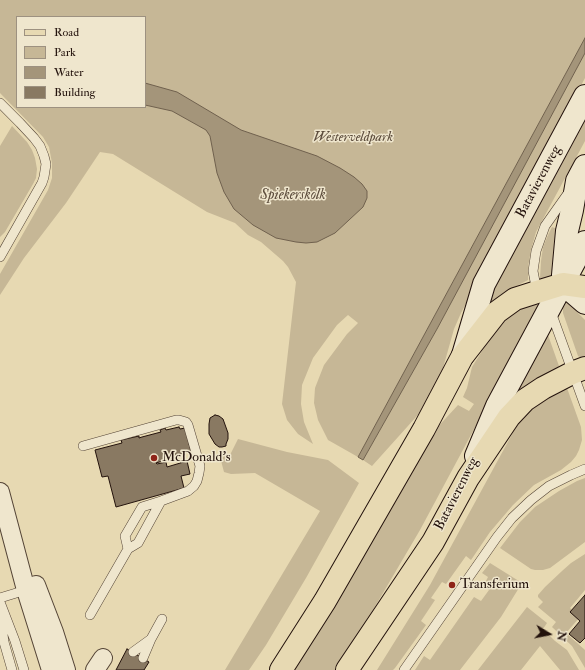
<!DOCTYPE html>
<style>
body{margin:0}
#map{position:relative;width:585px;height:670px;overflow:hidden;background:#e7d9b2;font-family:"IM FELL Double Pica",serif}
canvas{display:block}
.legend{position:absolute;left:16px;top:16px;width:130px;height:92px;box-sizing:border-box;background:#efe6cd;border:1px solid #9d9180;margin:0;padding:5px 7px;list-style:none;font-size:12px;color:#23120c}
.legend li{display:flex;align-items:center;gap:8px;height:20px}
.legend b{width:20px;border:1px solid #9d9180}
.north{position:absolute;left:529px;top:614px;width:40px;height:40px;-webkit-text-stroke:3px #efe6cd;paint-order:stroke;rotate:100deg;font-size:11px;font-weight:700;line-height:16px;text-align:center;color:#23120c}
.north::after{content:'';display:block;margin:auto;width:14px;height:18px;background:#23120c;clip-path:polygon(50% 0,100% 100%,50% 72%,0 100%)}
</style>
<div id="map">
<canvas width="585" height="670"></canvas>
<ul class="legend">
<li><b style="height:5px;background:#e7d9b2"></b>Road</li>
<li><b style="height:11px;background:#c6b796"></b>Park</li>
<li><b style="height:11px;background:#a4957a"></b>Water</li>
<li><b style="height:11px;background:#897962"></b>Building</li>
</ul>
<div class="north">N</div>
</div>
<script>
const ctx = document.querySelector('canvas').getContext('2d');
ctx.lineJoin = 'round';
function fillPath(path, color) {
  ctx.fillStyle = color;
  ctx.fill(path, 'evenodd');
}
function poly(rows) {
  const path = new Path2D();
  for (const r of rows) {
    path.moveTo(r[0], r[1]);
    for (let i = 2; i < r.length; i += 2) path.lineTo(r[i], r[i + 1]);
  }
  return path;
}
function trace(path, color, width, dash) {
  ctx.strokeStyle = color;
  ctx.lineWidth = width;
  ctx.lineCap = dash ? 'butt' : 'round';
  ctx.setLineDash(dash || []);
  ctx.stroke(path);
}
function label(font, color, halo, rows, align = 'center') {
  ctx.font = font + ' "IM FELL Double Pica",serif';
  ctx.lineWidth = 3;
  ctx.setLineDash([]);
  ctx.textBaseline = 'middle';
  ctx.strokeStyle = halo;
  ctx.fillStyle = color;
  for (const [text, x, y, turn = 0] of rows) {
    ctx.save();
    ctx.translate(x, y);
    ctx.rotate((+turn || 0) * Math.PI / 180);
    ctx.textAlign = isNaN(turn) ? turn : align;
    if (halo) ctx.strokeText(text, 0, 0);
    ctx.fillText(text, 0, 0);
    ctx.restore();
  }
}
fillPath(poly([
 [0,0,585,0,585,38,358,457,328,440,318,420,314,403,315,388,324,365,347,334,358,323,348,315,337,325,313,358,302,385,301,404,304,422,313,444,298,434,287,420,282,404,296,282,288,267,283,261,261,242,248,235,235,223,207,212,113,154,100,152,66,203,24,258,0,295,0,274,48,190,52,178,52,163,49,147,43,137,0,93],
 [17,17,145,17,145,107,17,107],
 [585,53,585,78,461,313,454,329,443,368,434,390,425,407,372,466,363,460,437,329],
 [585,113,585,141,536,232,531,250,528,267,528,280,503,293,487,306,486,305],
 [12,126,27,142,32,150,35,158,37,169,36,178,33,184,5,232,0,237,0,146],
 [552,227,557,229,555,276,541,279,540,278,541,261,543,247,548,235],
 [566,301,585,320,585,357,581,358,578,356,563,313,563,304],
 [535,303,537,304,539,308,420,530,363,627,335,670,293,670,303,656,434,431,458,405,469,411,474,404,463,397,467,388,472,367,497,327,508,317,517,310],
 [546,335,548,335,559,366,558,368,512,396],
 [564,387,567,388,581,427,582,440,579,450,576,456,571,462,561,470,534,485,513,505,490,532,471,560,466,556,446,584,442,582,431,598,435,600,421,621,426,625,395,668,393,670,377,670,430,585,516,427,523,417,537,405],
 [238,439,287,452,328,460,359,483,306,578,266,645,249,670,225,670,320,511,255,473,231,474,224,472,220,457,230,455],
 [585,478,585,542,550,568,543,570,535,570,531,569,500,548,520,522,535,507,559,491,577,481],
 [585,554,585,590,570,608,580,617,566,633,585,650,585,668,572,646,552,627,556,622,538,607,543,602,538,597,538,595,545,587,562,571,571,563],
 [490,563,522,583,501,617,460,670,415,670,424,656,430,660,474,597,481,601,489,590,484,585,488,577,482,573],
 [527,607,547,623,543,629,555,641,567,650,579,670,560,670,540,646,521,670,478,670]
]), '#c6b796');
const water = poly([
 [585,38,585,53,437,329,363,460,358,457,585,38],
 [145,83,177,92,241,130,317,156,340,168,354,177,362,184,367,191,367,198,363,207,335,233,317,242,306,243,296,242,276,238,253,225,234,209,224,192,217,173,210,136,206,130,172,111,145,105,145,83]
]);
fillPath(water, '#a4957a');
trace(water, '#70614e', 1);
const building = poly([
 [215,415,219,416,223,419,228,433,228,439,226,444,226,446,222,447,219,447,215,444,209,434,209,424,210,418,215,415],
 [179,427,180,429,185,428,191,451,173,456,173,458,156,463,157,464,166,462,167,467,187,461,190,474,181,476,184,488,116,507,108,476,102,477,95,450,122,443,121,440,139,436,139,438,142,437,161,432,160,430,165,428,166,430,179,427],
 [585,595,585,638,580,643,569,634,580,621,570,612,585,595],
 [127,649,149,662,144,670,116,670,127,649]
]);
fillPath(building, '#897962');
trace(building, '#23120c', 1);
const lane = poly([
 [0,103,20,123,34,138,40,146,44,156,46,164,44,177,42,183,0,257],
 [538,293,537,292,533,271,536,251,545,226,569,192],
 [551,312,585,406],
 [83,446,176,420,179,420,186,422,188,425,200,466,199,473,197,481,194,486,188,491,161,501,138,543,128,549,90,615],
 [128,549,125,536,142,507,161,501],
 [0,598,26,590],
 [0,602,15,641,24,670],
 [0,612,4,642,12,670],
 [133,652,151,639,162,619],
 [143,658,151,639],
 [404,670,497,537,512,518,531,500,549,486,571,475,585,469]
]);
const street = poly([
 [0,492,26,590,51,670],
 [36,585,54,632,66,670],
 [95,670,103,658]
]);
const secondary = poly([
 [563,275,567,231,572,210,577,181,585,166],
 [563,284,585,303],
 [463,355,484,284,585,96],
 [476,456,497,406,585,242]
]);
const primary = poly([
 [281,670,325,601,424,429,462,357,497,312,515,299,537,292,563,284,585,287],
 [347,670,433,542,468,478,509,417,525,400,543,388,572,373,585,368]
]);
trace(lane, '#544436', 10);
trace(street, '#544436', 20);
trace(secondary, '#23120c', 24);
trace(primary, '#23120c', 24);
trace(lane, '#efe6cd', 9);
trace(street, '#efe6cd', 18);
trace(secondary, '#efe6cd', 22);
trace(primary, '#e7d9b2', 22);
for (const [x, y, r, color] of [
 [154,458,4,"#8f2418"],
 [452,585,4,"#8f2418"]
]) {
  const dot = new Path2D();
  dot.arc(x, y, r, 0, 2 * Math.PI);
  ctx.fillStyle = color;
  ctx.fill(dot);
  trace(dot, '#efe6cd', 1.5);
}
label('italic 14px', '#5c4c3c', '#efe6cd', [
 ["Westerveldpark",353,138]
]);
label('14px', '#23120c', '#efe6cd', [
 ["Batavierenweg",539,182,-62],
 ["Batavierenweg",457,494,-63]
]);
label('14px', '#23120c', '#efe6cd', [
 ["McDonald's",162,458],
 ["Transferium",460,585]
], 'left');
label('italic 15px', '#5d4d3d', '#efe6cd', [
 ["Spiekerskolk",293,196]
]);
</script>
